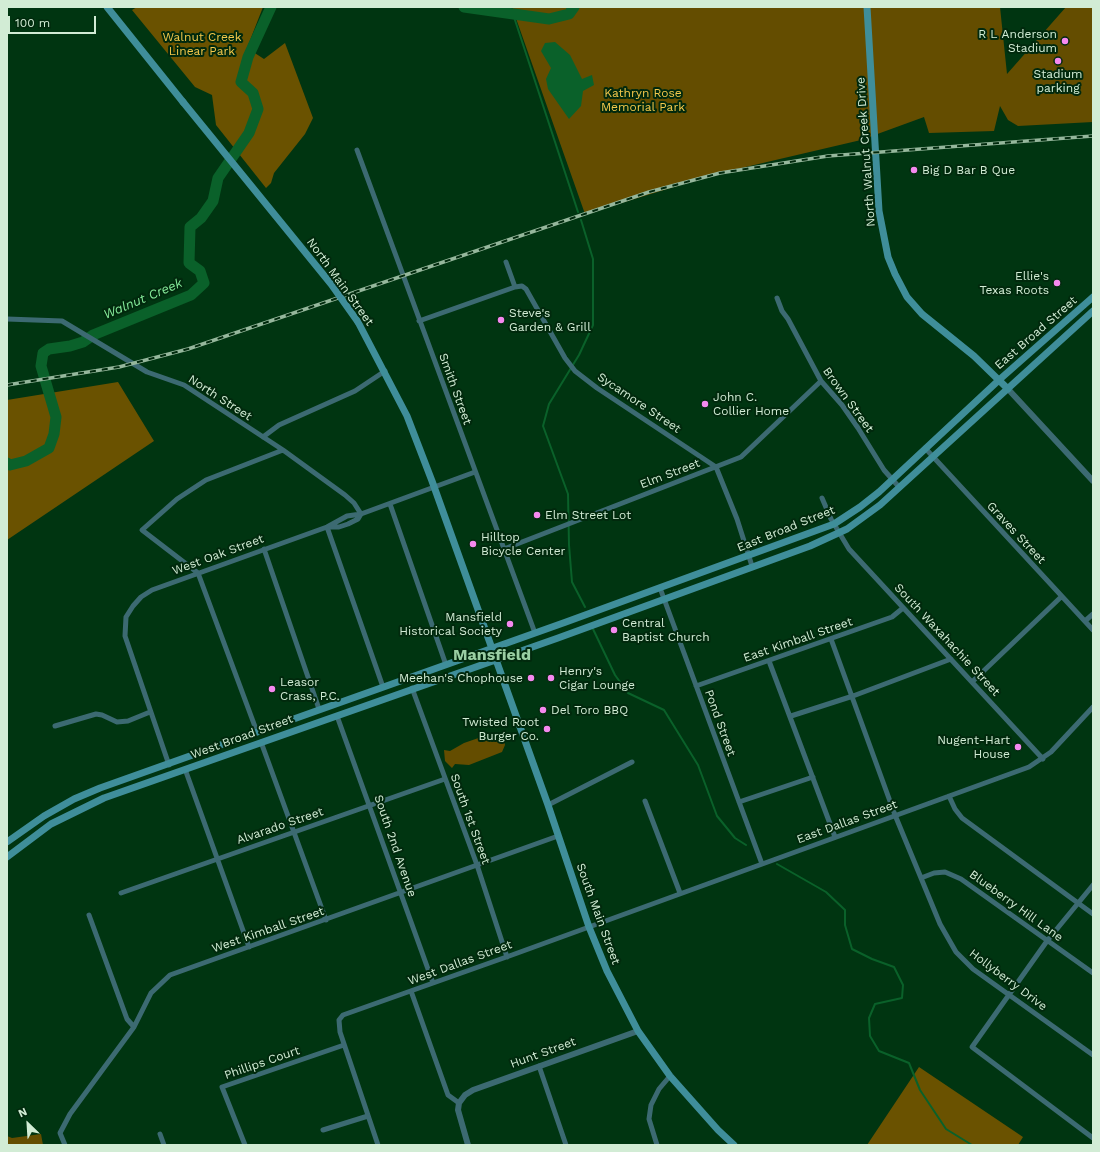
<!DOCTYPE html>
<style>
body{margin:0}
#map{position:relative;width:1100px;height:1152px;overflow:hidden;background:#003511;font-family:"Work Sans",sans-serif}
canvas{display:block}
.frame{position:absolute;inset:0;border:8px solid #d2ecd5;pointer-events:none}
.north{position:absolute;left:8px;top:1104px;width:40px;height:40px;-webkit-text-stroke:3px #01290d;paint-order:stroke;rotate:335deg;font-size:11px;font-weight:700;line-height:16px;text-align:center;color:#d2ecd5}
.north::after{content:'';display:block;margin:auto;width:14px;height:18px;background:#d2ecd5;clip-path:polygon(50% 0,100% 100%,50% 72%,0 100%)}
.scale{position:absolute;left:8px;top:16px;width:88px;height:18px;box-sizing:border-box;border:2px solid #d2ecd5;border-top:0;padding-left:5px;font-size:12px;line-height:14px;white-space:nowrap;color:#d2ecd5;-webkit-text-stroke:3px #01290d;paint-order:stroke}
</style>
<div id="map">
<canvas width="1100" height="1152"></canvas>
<div class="frame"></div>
<div class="north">N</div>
<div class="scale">100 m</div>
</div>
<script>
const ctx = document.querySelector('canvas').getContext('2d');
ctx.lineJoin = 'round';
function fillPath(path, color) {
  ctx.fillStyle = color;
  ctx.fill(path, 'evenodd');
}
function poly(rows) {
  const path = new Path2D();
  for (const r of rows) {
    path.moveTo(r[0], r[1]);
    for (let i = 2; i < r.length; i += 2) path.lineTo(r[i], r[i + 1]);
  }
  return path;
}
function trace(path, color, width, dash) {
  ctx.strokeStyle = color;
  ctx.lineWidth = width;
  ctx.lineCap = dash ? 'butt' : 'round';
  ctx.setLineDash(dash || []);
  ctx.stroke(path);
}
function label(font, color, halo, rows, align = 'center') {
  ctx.font = font + ' "Work Sans",sans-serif';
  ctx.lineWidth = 4;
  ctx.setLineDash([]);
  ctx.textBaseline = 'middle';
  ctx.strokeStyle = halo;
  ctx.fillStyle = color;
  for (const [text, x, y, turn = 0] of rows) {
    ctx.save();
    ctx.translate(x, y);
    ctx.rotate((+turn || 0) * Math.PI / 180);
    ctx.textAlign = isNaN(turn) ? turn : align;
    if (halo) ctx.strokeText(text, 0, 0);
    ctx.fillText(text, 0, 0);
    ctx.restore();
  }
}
fillPath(poly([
 [512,7,1000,7,1007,74,1066,7,1093,7,1093,122,1018,126,1008,120,1000,106,994,131,929,133,924,117,861,140,720,173,585,214],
 [493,733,498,734,504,740,505,745,502,752,469,765,455,764,452,768,445,761,444,750,450,751,464,743],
 [41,1134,43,1145,7,1145,7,1136,12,1138]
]), '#644d00');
fillPath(poly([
 [137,7,263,7,247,48,264,59,285,43,313,118,305,134,274,173,271,183,266,188,216,125,212,95,195,87,132,10],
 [118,382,154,441,7,540,7,400],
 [919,1067,1023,1137,1018,1145,867,1145]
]), '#6a5200');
fillPath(poly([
 [555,42,570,55,582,79,592,75,594,85,583,91,581,106,569,119,548,89,546,79,551,68,541,51,545,43]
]), '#0a612a');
trace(poly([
 [513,14,578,212],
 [581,220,593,259,593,325,579,355,549,404,543,426,568,494,569,545,572,582,585,607],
 [593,629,615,675,628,693,664,710,698,765,717,816,735,838,746,845],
 [777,864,826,892,845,910,845,925,852,949,872,959,894,967,903,985,902,998,875,1004,869,1018,870,1036,879,1051,909,1063,920,1090,946,1129,972,1145]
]), '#0a612a', 2);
trace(poly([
 [464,7,549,19,569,14,574,7],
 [7,463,10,465,26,461,49,448,54,434,56,417,41,366,43,353,49,349,70,346,83,342,93,335,191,295,204,283,200,271,189,263,190,227,201,218,213,201,218,178,249,133,258,109,253,93,241,82,248,57,271,7]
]), '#0a612a', 11);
trace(poly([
 [357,150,535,633],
 [506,262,515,287],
 [777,298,782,311,788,319,821,381,842,405,858,428,884,470,899,487],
 [7,319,62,321,147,372,184,385,283,450,345,495,354,503,361,514],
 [419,321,515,287,522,286,526,289,565,358,575,371,597,388,716,467,737,519,752,566],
 [263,437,279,425,355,391,385,371],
 [925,448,1093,630],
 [822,498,831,519,849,549,1043,759],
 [390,504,446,665],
 [327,527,383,687],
 [328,527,339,527,348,524,358,519,361,514],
 [264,549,319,709],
 [504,549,741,457,821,381],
 [660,588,762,864],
 [1085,621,1093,614],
 [831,639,895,815,940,924,956,952,973,969,1093,1055],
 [769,661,835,837],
 [972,682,1061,597],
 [696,686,892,617,903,608],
 [412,688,477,865,507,957],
 [337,716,433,983],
 [791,716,853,696,951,659],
 [55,726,96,714,102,715,117,722,128,721,150,712],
 [257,732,198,573,142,530,177,499,206,480,283,450],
 [261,742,326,920],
 [169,765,125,636,126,617,133,606,141,597,152,590,327,527,347,516,361,514,475,472],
 [185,769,249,947],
 [949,796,955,809,962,818,1093,914],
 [645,801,680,893],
 [739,802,813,777],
 [548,805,632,762],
 [921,878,934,873,945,872,961,879,1093,973],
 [1093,885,1047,941,972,1047,1093,1138],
 [121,893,445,779],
 [89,915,127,1019,134,1027],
 [411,991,448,1095,459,1103],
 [539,1066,566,1145],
 [323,1130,368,1116],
 [160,1134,164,1145],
 [65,1145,60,1133,70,1114,134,1027,151,993,170,975,558,836],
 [245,1145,222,1087,344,1045],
 [378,1145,340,1032,339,1020,343,1015,512,955,1029,767,1051,752,1093,707],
 [657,1145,649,1119,651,1105,659,1089,670,1076]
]), '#3c6a72', 5);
trace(poly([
 [1008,389,1093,481],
 [468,1145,458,1110,459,1103,465,1095,473,1090,638,1031]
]), '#3c6a72', 6);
trace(poly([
 [107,7,183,102],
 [867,7,879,211,888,257,895,274,907,297,922,314,974,356,1008,389],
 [358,322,407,416,432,481,548,805,589,927,607,971,638,1031,670,1076,718,1130,734,1145],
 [7,842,44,816,74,799,100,788,566,622,834,524,860,507,879,492,999,380,1093,297],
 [7,857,51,824,104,798,558,638,810,546,847,529,880,505,1093,311]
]), '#3f8e9a', 7);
const rail = poly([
 [7,385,119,367,188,349,649,192,720,173,828,156,1093,136]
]);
trace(rail, '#95b79c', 3.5);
trace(rail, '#01290d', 2, [6]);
trace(poly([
 [183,102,331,284,358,322]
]), '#3f8e9a', 7);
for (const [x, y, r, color] of [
 [1065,41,4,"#f589ef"],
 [1058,61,4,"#f589ef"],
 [914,170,4,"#f589ef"],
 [1057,283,4,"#f589ef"],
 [501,320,4,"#f589ef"],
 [705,404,4,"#f589ef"],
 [537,515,4,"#f589ef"],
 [473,544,4,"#f589ef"],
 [510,624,4,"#f589ef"],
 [614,630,4,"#f589ef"],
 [531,678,4,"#f589ef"],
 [551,678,4,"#f589ef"],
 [272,689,4,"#f589ef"],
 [543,710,4,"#f589ef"],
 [547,729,4,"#f589ef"],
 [1018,747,4,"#f589ef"]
]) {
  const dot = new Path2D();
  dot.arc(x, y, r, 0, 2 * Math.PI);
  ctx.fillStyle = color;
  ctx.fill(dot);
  trace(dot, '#01290d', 1.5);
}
label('12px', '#d2ecd5', '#01290d', [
 ["R L Anderson",1057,34,"right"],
 ["Stadium",1057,48,"right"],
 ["Stadium",1058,74,"center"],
 ["parking",1058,88,"center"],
 ["Big D Bar B Que",922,170],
 ["Ellie's",1049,276,"right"],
 ["Texas Roots",1049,290,"right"],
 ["Steve's",509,313],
 ["Garden & Grill",509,327],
 ["John C.",713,397],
 ["Collier Home",713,411],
 ["Elm Street Lot",545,515],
 ["Hilltop",481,537],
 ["Bicycle Center",481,551],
 ["Mansfield",502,617,"right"],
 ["Historical Society",502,631,"right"],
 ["Central",622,623],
 ["Baptist Church",622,637],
 ["Henry's",559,671],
 ["Cigar Lounge",559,685],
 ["Meehan's Chophouse",523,678,"right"],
 ["Leasor",280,682],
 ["Crass, P.C.",280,696],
 ["Del Toro BBQ",551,710],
 ["Twisted Root",539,722,"right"],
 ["Burger Co.",539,736,"right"],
 ["Nugent-Hart",1010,740,"right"],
 ["House",1010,754,"right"]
], 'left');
label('12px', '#f4c84c', '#01290d', [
 ["Walnut Creek",202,37],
 ["Linear Park",202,51],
 ["Kathryn Rose",643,93],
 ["Memorial Park",643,107]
]);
label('12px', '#d2ecd5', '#01290d', [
 ["North Walnut Creek Drive",866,152,-94],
 ["North Main Street",340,282,54],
 ["East Broad Street",1036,333,-41],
 ["Smith Street",455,389,70],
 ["North Street",220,398,33],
 ["Brown Street",848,400,54],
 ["Sycamore Street",639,403,34],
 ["Elm Street",670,474,-21],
 ["East Broad Street",786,529,-22],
 ["Graves Street",1016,533,47],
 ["West Oak Street",218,555,-20],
 ["East Kimball Street",798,640,-19],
 ["South Waxahachie Street",947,640,47],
 ["Pond Street",720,723,70],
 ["West Broad Street",242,737,-20],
 ["South 1st Street",470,819,70],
 ["East Dallas Street",847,822,-20],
 ["Alvarado Street",280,826,-19],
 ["South 2nd Avenue",395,846,71],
 ["Blueberry Hill Lane",1016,906,36],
 ["South Main Street",598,914,70],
 ["West Kimball Street",268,930,-19],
 ["West Dallas Street",460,963,-20],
 ["Hollyberry Drive",1008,980,37],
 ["Hunt Street",543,1053,-20],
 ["Phillips Court",262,1063,-19]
]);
label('italic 13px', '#85ea9a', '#01290d', [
 ["Walnut Creek",143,299,-23]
]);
label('bold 16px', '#9acfa3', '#01290d', [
 ["Mansfield",492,655]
]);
</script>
